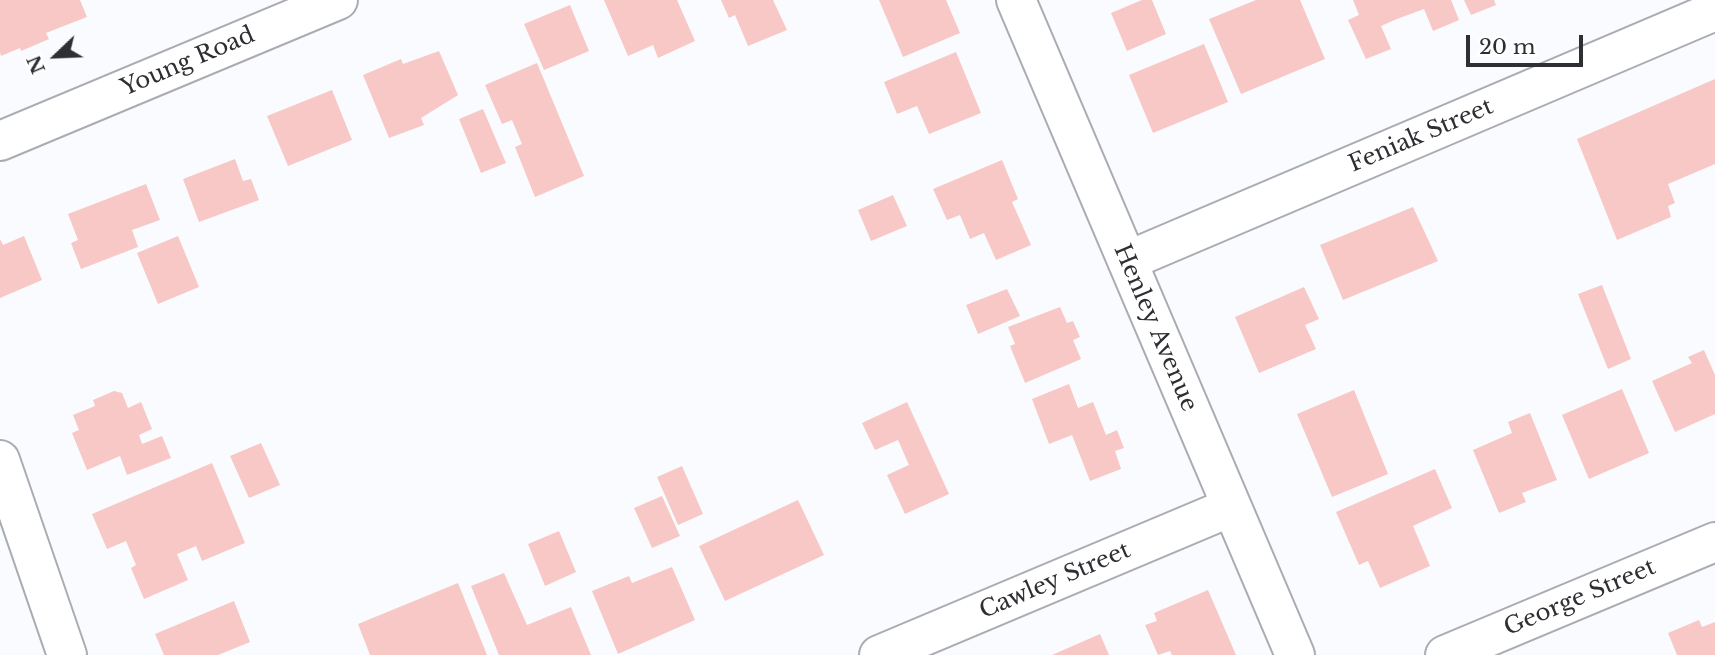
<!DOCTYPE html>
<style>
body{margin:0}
#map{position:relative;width:1715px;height:655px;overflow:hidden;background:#fafbfe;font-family:"Libre Baskerville",serif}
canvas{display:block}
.north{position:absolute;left:21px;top:21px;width:70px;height:70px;-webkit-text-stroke:5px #fff;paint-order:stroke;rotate:247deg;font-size:19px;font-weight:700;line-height:28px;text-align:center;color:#2e2f32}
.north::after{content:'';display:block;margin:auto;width:24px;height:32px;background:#2e2f32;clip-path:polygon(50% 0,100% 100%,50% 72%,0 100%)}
.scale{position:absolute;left:1466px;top:35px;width:117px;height:32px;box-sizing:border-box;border:4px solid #2e2f32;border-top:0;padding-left:9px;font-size:21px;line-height:24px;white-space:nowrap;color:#2e2f32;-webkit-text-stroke:5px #fff;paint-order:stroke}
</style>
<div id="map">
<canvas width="1715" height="655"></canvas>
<div class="north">N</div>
<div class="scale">20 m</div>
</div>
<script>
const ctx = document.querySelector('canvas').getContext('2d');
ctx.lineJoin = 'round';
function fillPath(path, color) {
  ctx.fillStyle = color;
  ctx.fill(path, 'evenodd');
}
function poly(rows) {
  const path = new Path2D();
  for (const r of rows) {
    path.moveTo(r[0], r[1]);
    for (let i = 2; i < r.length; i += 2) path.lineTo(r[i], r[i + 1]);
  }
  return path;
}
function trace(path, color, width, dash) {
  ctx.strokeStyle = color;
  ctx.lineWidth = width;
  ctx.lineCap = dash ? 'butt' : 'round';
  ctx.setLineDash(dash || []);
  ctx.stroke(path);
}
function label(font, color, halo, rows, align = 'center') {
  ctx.font = font + ' "Libre Baskerville",serif';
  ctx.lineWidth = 6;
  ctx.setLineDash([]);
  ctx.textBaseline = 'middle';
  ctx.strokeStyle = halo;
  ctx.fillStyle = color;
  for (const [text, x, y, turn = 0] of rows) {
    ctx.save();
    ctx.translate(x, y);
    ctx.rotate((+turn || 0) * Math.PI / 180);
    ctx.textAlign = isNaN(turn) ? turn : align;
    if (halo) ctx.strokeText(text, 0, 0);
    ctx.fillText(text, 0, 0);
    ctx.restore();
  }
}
fillPath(poly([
 [0,0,80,0,87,17,46,33,49,39,21,51,20,48,1,56,0,52],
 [604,0,677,0,695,41,658,58,653,45,628,56],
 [721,0,773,0,787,30,748,46,735,15,729,18],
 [879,0,946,0,960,33,903,57],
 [1142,0,1152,0,1166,34,1127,51,1111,13],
 [1256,0,1300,0,1325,59,1241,94,1209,19],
 [1353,0,1451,0,1459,20,1433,31,1424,9,1397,19,1381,26,1391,49,1366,59,1348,20,1359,15],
 [1464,0,1494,0,1496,5,1471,15],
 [570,5,589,51,544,70,524,24],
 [1204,44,1228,102,1153,133,1129,75],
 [439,51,458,95,421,118,424,125,389,138,363,75,401,59,403,64],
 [956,52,981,113,929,134,917,106,897,114,884,82],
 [537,63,584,176,535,197,515,147,522,144,512,120,502,124,485,85],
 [1715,79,1715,164,1668,184,1675,203,1668,206,1671,217,1617,240,1577,139],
 [332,90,352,140,288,166,267,116],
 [483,109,506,163,481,173,459,119],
 [235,159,243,181,251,179,259,200,199,222,183,179],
 [1002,160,1018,199,1012,202,1031,245,996,260,984,233,970,239,960,215,947,220,933,189],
 [146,184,160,220,132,230,138,247,81,269,71,243,78,240,68,214],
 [893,195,907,226,871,241,858,210],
 [1413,207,1438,261,1343,300,1320,245],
 [24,236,42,280,0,298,0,239,3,245],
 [178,236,199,287,158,304,137,253],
 [1602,285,1631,359,1608,369,1578,294],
 [1304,287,1319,319,1305,325,1316,349,1259,373,1235,317],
 [1007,289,1020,316,978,334,966,305],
 [1060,307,1067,323,1073,321,1080,337,1073,340,1081,359,1025,383,1010,346,1015,344,1008,327],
 [1704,350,1715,375,1715,414,1675,432,1652,381,1692,363,1688,357],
 [1069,384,1078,408,1093,402,1106,435,1117,430,1124,448,1115,451,1121,469,1090,481,1072,435,1049,444,1032,399],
 [1622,389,1649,453,1589,479,1562,415],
 [1354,390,1388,474,1332,497,1297,414],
 [114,391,122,393,128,408,141,402,152,429,139,435,142,444,162,436,171,458,127,475,120,456,87,470,72,433,79,430,73,415,95,406,93,400],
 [907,402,949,494,905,514,887,475,909,465,898,440,875,450,862,423],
 [1530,413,1557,480,1522,493,1526,502,1499,513,1473,450,1512,433,1508,422],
 [261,443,280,485,249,498,230,456],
 [212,463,245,543,202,561,196,546,177,554,188,580,144,599,131,568,136,565,126,541,107,549,92,514],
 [682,466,703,514,678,525,657,477],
 [1435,469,1452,508,1413,526,1430,566,1380,588,1368,561,1359,565,1336,512],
 [662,496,680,536,652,548,634,508],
 [798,500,824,555,725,601,699,546],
 [559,531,576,572,545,586,528,544],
 [672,567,695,620,618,654,592,591,629,576,632,583],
 [504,573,527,625,571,607,591,655,499,655,471,586],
 [458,583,487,655,370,655,358,624],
 [1208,590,1236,655,1172,655,1170,651,1158,655,1145,625,1157,621,1154,613],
 [234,601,250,642,218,655,164,655,155,634],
 [1699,620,1702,627,1715,622,1715,655,1677,655,1668,633],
 [1100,634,1109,655,1052,655]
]), '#f7c8c5');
const street = poly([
 [1016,0,1295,655],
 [1127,261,1715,11],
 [0,460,67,655],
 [879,655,1231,507],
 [1445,655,1715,542]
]);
const secondary = poly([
 [0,141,338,0]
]);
trace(street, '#aaacb4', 42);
trace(secondary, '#aaacb4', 42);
trace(street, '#fff', 38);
trace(secondary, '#fff', 38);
label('23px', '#2e2f32', '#fff', [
 ["Young Road",188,62,-23],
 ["Feniak Street",1421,136,-23],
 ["Henley Avenue",1155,328,67],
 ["Cawley Street",1055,581,-23],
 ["George Street",1580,598,-23]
]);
</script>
